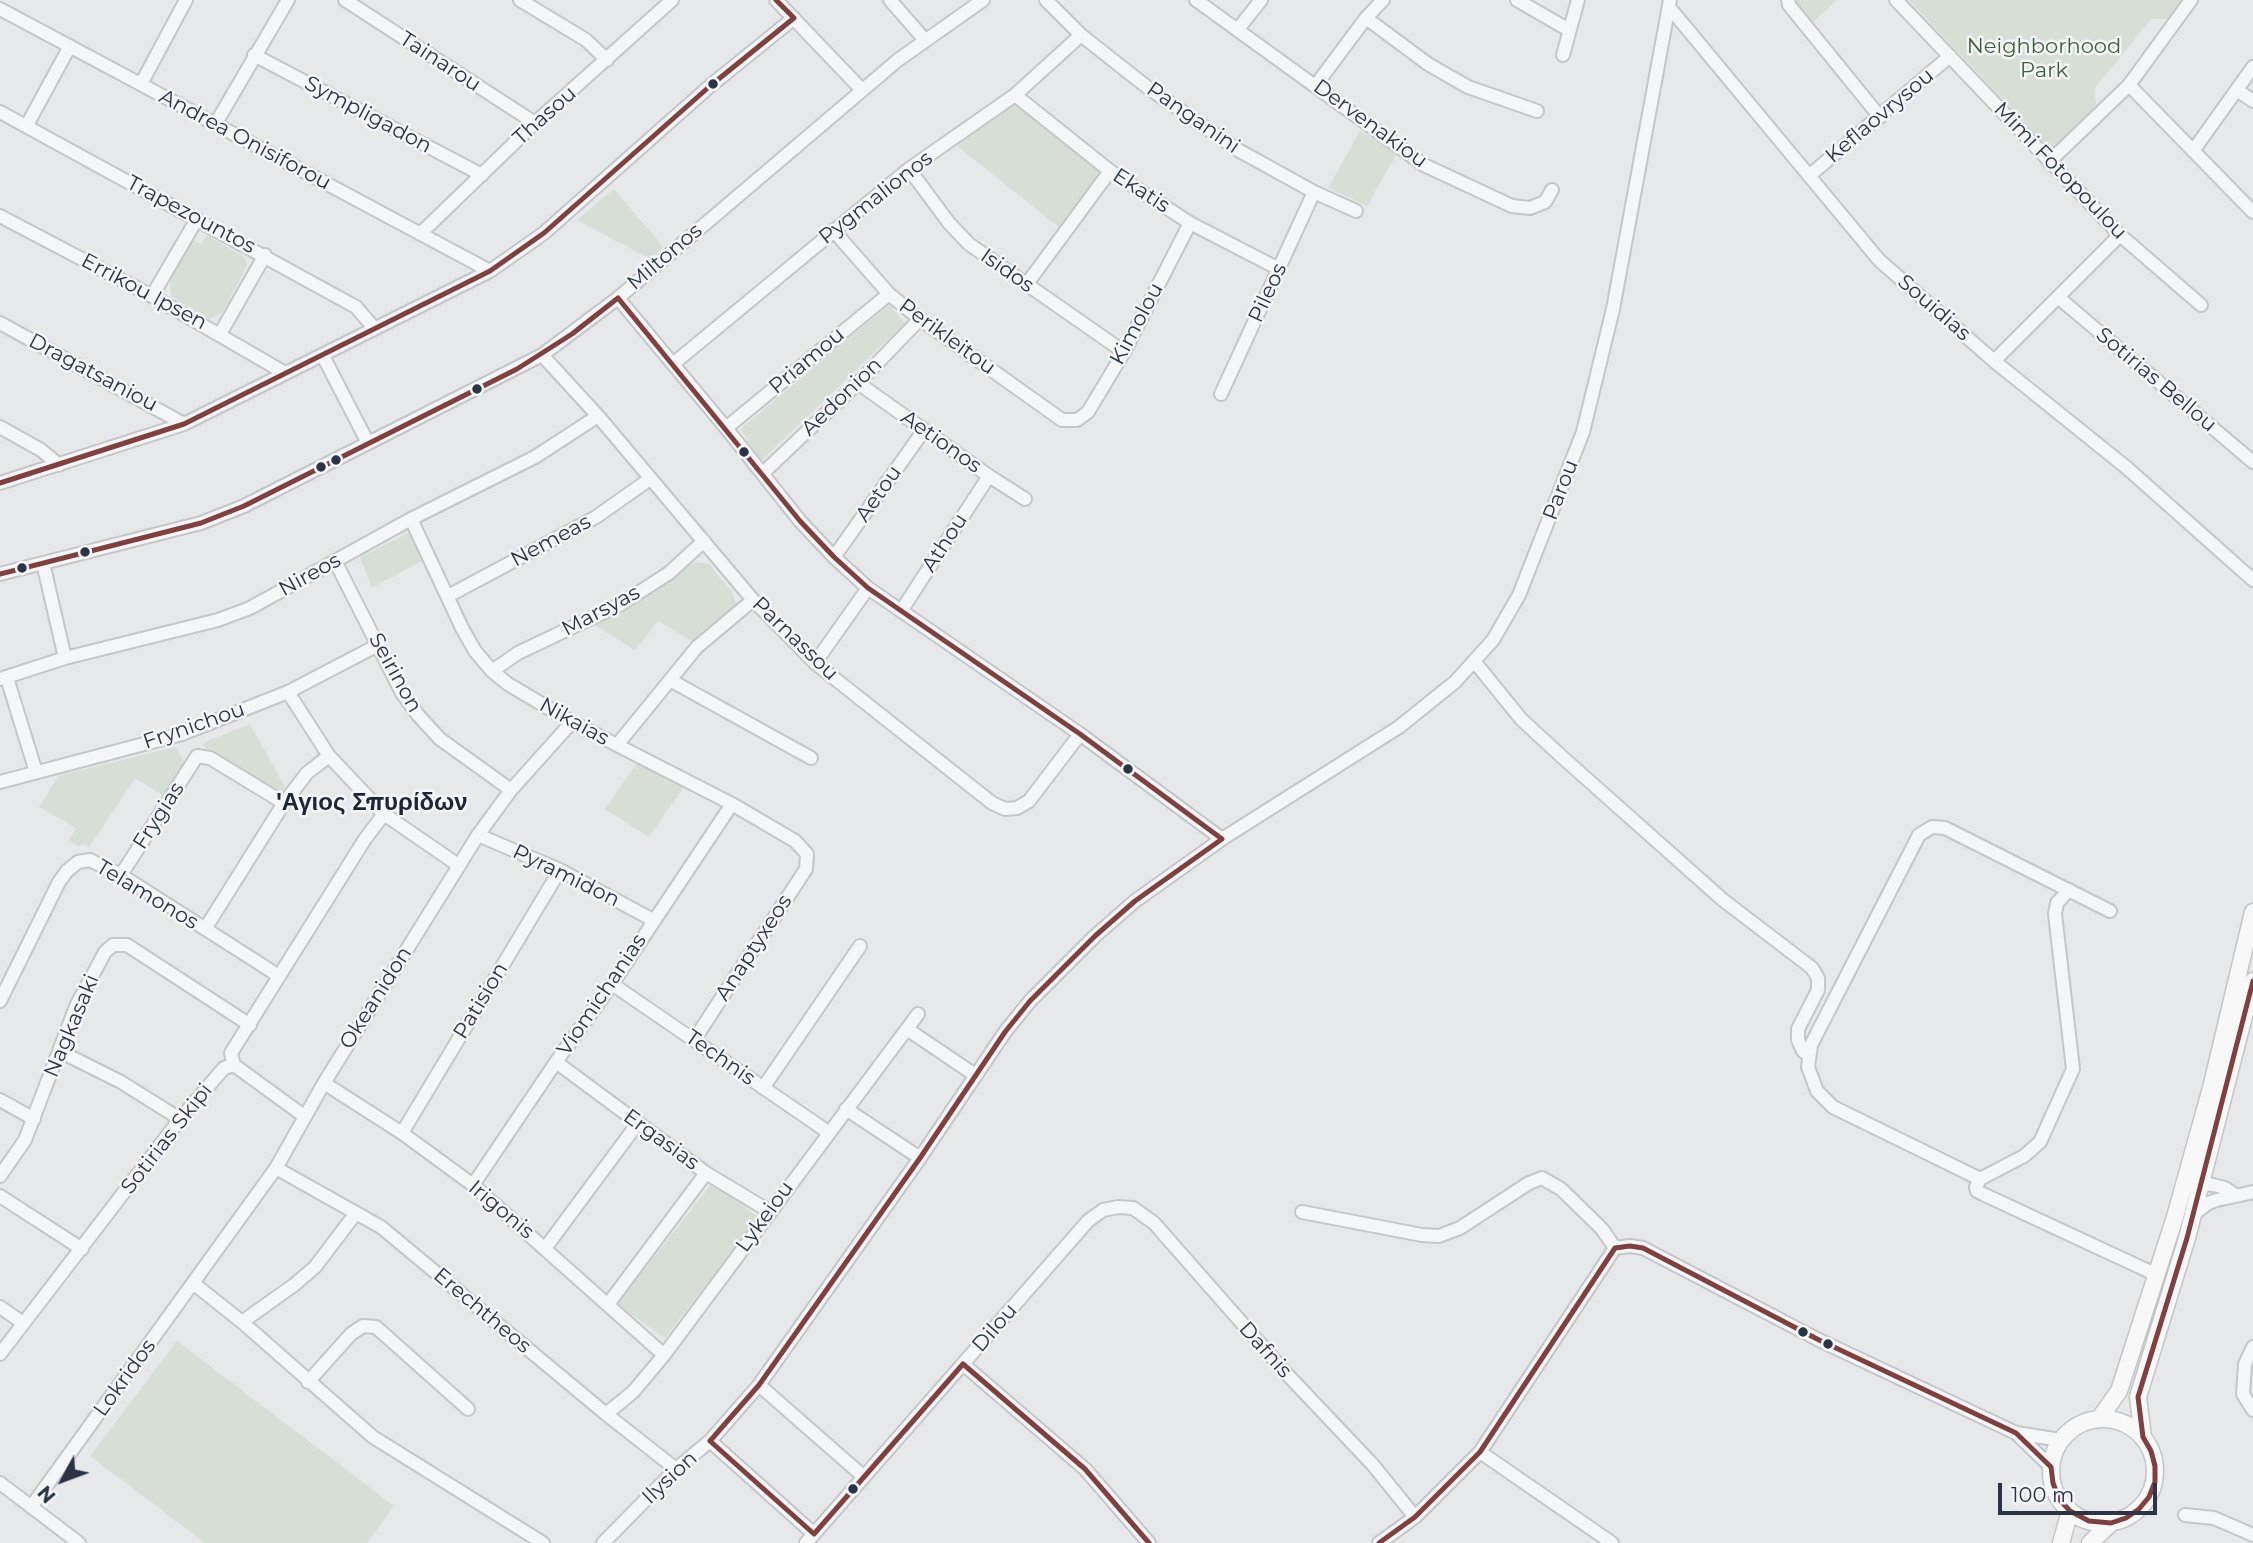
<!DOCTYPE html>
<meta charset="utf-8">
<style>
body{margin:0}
#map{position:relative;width:2253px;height:1543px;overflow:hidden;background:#e6e8ea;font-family:Montserrat,sans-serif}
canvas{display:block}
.north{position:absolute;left:28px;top:1445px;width:70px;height:70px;-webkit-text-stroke:5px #f4f6f9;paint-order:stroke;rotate:229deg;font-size:19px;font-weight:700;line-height:28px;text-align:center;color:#2b3445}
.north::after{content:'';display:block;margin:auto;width:24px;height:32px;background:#2b3445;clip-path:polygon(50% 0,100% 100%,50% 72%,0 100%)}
.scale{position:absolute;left:1998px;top:1483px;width:159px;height:32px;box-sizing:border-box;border:4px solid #2b3445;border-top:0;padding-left:9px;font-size:21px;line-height:24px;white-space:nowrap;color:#2b3445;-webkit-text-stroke:5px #f4f6f9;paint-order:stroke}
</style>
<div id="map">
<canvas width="2253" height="1543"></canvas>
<div class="north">N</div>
<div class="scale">100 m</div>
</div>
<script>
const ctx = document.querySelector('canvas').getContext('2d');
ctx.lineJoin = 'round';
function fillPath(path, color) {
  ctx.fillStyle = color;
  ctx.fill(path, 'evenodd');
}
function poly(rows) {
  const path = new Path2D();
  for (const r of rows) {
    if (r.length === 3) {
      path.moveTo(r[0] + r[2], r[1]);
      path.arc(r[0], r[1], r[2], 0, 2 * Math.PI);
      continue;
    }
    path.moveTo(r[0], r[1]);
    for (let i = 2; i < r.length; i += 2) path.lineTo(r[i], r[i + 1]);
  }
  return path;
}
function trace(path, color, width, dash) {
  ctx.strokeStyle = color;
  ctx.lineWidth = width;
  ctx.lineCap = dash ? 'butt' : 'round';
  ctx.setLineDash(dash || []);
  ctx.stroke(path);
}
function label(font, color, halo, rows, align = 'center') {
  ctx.font = font + ' Montserrat,sans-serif';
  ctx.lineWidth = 5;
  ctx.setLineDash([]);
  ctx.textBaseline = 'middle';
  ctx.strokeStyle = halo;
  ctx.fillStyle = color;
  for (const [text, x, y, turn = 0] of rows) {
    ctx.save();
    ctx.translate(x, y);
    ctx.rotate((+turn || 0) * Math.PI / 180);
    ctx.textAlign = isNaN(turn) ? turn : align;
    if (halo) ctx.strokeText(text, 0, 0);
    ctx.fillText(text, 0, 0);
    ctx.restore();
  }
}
fillPath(poly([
 [1795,0,1837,0,1812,23],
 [1909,0,2182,0,2168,19,2151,19,2095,88,2096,107,2050,150],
 [1014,103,1101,172,1060,228,956,145],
 [1360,131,1397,153,1367,206,1328,188],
 [614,189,663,247,650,259,577,220],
 [207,235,244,257,247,266,222,313,209,319,171,296,170,282,192,239,201,244],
 [889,305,905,323,761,461,740,429],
 [411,532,427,558,372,588,360,557],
 [694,562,709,564,732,592,736,604,692,641,658,621,635,650,595,625,633,606],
 [250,724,285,787,283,791,278,792,209,752,203,745,205,742],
 [175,747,184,761,183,768,165,797,135,778,89,847,84,844,78,846,69,840,76,828,39,807,58,776],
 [637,763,683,788,649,837,605,809],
 [713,1182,758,1217,665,1338,617,1304],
 [177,1341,394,1506,367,1543,205,1543,90,1456]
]), '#d6ded6');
const minor = poly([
 [345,0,535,123],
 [520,0,586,40,607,60],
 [776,0,861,89],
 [890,0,925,40],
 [1046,0,1081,35,1147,87,1238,150,1314,192,1356,211],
 [1196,0,1424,165,1512,206,1530,208,1545,202,1552,190],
 [1517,0,1569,30],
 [1788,0,1789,5,1880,117],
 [1896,0,2120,235,2201,305],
 [1669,7,1879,260,1994,361,2127,468,2253,580],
 [0,9,490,271],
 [1366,18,1428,64,1468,87,1537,111],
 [1238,29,1261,0],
 [254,55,482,175],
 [1563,55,1578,0],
 [141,84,186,0],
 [1316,85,1366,18,1383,0],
 [2129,85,2253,212],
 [2237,90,2253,101],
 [1015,95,1110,171,1190,223,1279,269],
 [0,112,356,307,374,328],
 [216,123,288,0],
 [27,125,70,46],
 [2193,151,2253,67],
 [2049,162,2129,85,2191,0],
 [909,169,949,223,969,244,1124,352],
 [1809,176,1950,56],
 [0,216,152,296,285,373],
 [833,230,889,294,920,319,1062,420,1077,420,1088,412,1124,352,1190,223],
 [420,234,535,123,672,0],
 [1026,285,1110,171],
 [152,296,197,219],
 [618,298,726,428,800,521,834,557,868,588,1080,734,1222,839],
 [2059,298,2253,462],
 [0,323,184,424],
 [220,334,265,255],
 [542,355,598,416,753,600,815,663,992,803,1005,809,1017,808,1029,801,1080,734],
 [323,356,368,443],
 [1994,361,2120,235],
 [673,364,909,169,1015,95,1081,35],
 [858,383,989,476,1025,499],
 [1221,394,1314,192],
 [0,427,41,450,59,465],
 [726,428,889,294],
 [763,473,858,383,920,319],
 [0,483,184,424,490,271,544,233,710,86,794,18],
 [411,519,462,628,475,651,492,671,508,684,572,722,732,804,795,841,807,854,806,869,694,1040],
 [834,557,924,430],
 [335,561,402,693,418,715,440,739,511,790],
 [43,563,65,658],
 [0,574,201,523,244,506,542,355,618,298,898,60,983,0],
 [448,596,596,517,650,479],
 [901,611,989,476],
 [1474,661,1521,719,1561,756,1723,900,1812,968,1818,978,1818,990,1798,1029,1798,1040,1803,1051,1809,1056],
 [815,663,868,588],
 [492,671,518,653,621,604,669,573,704,541],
 [7,678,36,772],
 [0,679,65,658,218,620,250,608,411,519,535,457,598,416],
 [670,680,811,758],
 [288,692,329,756,384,814,458,865],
 [617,745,697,647,753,600],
 [0,782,182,734,288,692,378,645],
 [478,835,560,870,653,920],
 [121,875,197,756,210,758,284,803],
 [2069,890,2057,903,2055,914,2073,1069,2040,1142,2024,1156,1980,1179,1976,1187,1977,1191,1985,1195,2157,1275],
 [205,929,284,803,307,773,329,756],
 [612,984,828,1132],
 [0,1001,59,882,67,871,78,862,90,860,121,875,279,976],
 [907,1029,975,1075],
 [59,1051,121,1082,180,1119],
 [556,1062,706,1173,769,1211],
 [234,1065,231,1053,365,839,384,814],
 [234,1065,304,1116],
 [324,1083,402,1133,473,1185,664,1355],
 [763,1088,860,946],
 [0,1100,34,1119],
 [846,1109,920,1158],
 [402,1133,560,870],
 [276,1168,381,1227,606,1414,676,1469],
 [0,1176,25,1140,77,1004,105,952,113,945,127,945,250,1025],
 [1980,1179,1833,1107,1817,1091,1808,1067,1811,1045,1919,835,1932,827,1945,828,2110,911],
 [473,1185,556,1062,612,984,732,804],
 [2194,1186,2201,1183,2213,1185,2225,1188,2235,1195],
 [0,1196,82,1249],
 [1302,1212,1422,1235,1439,1236,1460,1228,1529,1183,1542,1178,1561,1189,1602,1229,1615,1248],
 [2193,1215,2208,1203,2217,1200,2253,1192],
 [546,1247,638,1123],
 [1615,1248,1630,1246,1643,1248,1819,1340,2016,1433,2061,1440],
 [193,1283,242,1322,373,1437,543,1543],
 [609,1303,706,1173],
 [0,1307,23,1323],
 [242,1322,294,1285,315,1267,356,1213],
 [2253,1347,2245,1364,2243,1394,2253,1410],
 [0,1354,180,1119,224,1068,234,1065],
 [963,1364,1085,1469,1149,1543],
 [308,1382,351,1334,363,1326,376,1327,468,1409],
 [759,1385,864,1477],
 [606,1414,633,1392,664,1355,918,1014],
 [2016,1433,2051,1467],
 [710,1441,814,1534],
 [1480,1452,1612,1543],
 [0,1483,79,1543],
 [31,1507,276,1168,324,1083,478,835,511,790,572,722],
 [2185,1515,2214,1518,2253,1535],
 [603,1543,676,1469,710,1441,759,1385,920,1158,1005,1032,1030,1001,1095,936,1135,901,1222,839,1399,727,1455,682,1493,640,1519,595,1583,432,1613,309,1670,0],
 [806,1543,1088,1221,1103,1210,1118,1207,1133,1208,1154,1223,1285,1372,1373,1465,1415,1517],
 [1379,1543,1415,1517,1480,1452,1615,1248]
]);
const major = poly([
 [2099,1419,2119,1391,2175,1217,2211,1088,2253,912],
 [2103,1471,52],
 [2143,1437,2138,1397,2187,1238,2253,981],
 [2061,1543,2070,1511],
 [2090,1543,2111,1523]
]);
trace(minor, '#c4c6c8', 16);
trace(major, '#c2c5c8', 19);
trace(minor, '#f5f6f7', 12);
trace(major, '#f8f8f8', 16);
trace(poly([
 [0,483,184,424,490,271,544,233,710,86,794,18,776,0],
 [0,574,201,523,244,506,517,369,572,334,618,298,800,521,834,557,868,588,1080,734,1222,839,1135,901,1095,936,1030,1001,1005,1032,920,1158,759,1385,710,1441,814,1534,963,1364,1085,1469,1149,1543],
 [1379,1543,1415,1517,1480,1452,1615,1248,1630,1246,1643,1248,1819,1340,2016,1433,2051,1467,2053,1483,2059,1499,2070,1511,2089,1521,2111,1523,2126,1518,2139,1509,2149,1497,2155,1482,2155,1466,2151,1451,2143,1437,2138,1397,2187,1238,2253,981]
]), '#804040', 5);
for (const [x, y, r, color] of [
 [713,84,6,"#2b3445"],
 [477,389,6,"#2b3445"],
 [744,452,6,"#2b3445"],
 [336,460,6,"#2b3445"],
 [321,467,6,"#2b3445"],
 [85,552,6,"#2b3445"],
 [22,568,6,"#2b3445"],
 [1128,769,6,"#2b3445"],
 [1803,1332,6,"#2b3445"],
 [1828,1344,6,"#2b3445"],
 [853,1489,6,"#2b3445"]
]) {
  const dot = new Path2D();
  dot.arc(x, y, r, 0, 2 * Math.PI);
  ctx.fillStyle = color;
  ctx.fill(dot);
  trace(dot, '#f4f6f9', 2.5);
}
label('21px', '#3f6138', '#f4f6f9', [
 ["Neighborhood",2044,47],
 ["Park",2044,71]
]);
label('21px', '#2b3445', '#f4f6f9', [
 ["Tainarou",440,62,33],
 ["Sympligadon",368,115,28],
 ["Thasou",545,116,-42],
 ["Keflaovrysou",1880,116,-40],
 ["Panganini",1193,118,35],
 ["Dervenakiou",1370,124,36],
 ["Andrea Onisiforou",245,140,28],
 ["Mimi Fotopoulou",2060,171,46],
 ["Ekatis",1141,191,33],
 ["Pygmalionos",876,198,-38],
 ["Trapezountos",191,215,28],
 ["Miltonos",665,257,-40],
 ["Isidos",1007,271,35],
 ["Errikou Ipsen",144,292,28],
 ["Pileos",1268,293,-65],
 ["Souidias",1934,308,41],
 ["Kimolou",1137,324,-62],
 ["Perikleitou",947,337,36],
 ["Priamou",807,361,-40],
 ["Dragatsaniou",93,373,28],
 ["Sotirias Bellou",2156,380,40],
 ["Aedonion",842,397,-44],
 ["Aetionos",941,442,35],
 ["Parou",1561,490,-69],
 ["Aetou",879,494,-55],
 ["Nemeas",551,541,-28],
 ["Athou",945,543,-57],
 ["Nireos",310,575,-29],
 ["Marsyas",601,611,-28],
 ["Parnassou",795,639,44],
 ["Seirinon",395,673,61],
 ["Nikaias",574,722,29],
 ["Frynichou",194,726,-19],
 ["Frygias",159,816,-57],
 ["Pyramidon",566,876,26],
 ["Telamonos",147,895,31],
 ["Anaptyxeos",754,948,-57],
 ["Viomichanias",602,995,-56],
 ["Okeanidon",376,998,-58],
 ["Patision",481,1001,-59],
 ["Nagkasaki",72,1026,-67],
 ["Technis",720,1058,35],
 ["Sotirias Skipi",167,1139,-52],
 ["Ergasias",661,1140,36],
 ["Irigonis",501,1210,40],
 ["Lykeiou",765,1217,-54],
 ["Erechtheos",482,1311,40],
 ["Dilou",995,1328,-49],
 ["Dafnis",1265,1350,48],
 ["Lokridos",125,1378,-54],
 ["Ilysion",670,1478,-43]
]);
label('bold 24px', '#1d2536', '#f4f6f9', [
 ["'Αγιος Σπυρίδων",372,803]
]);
</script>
